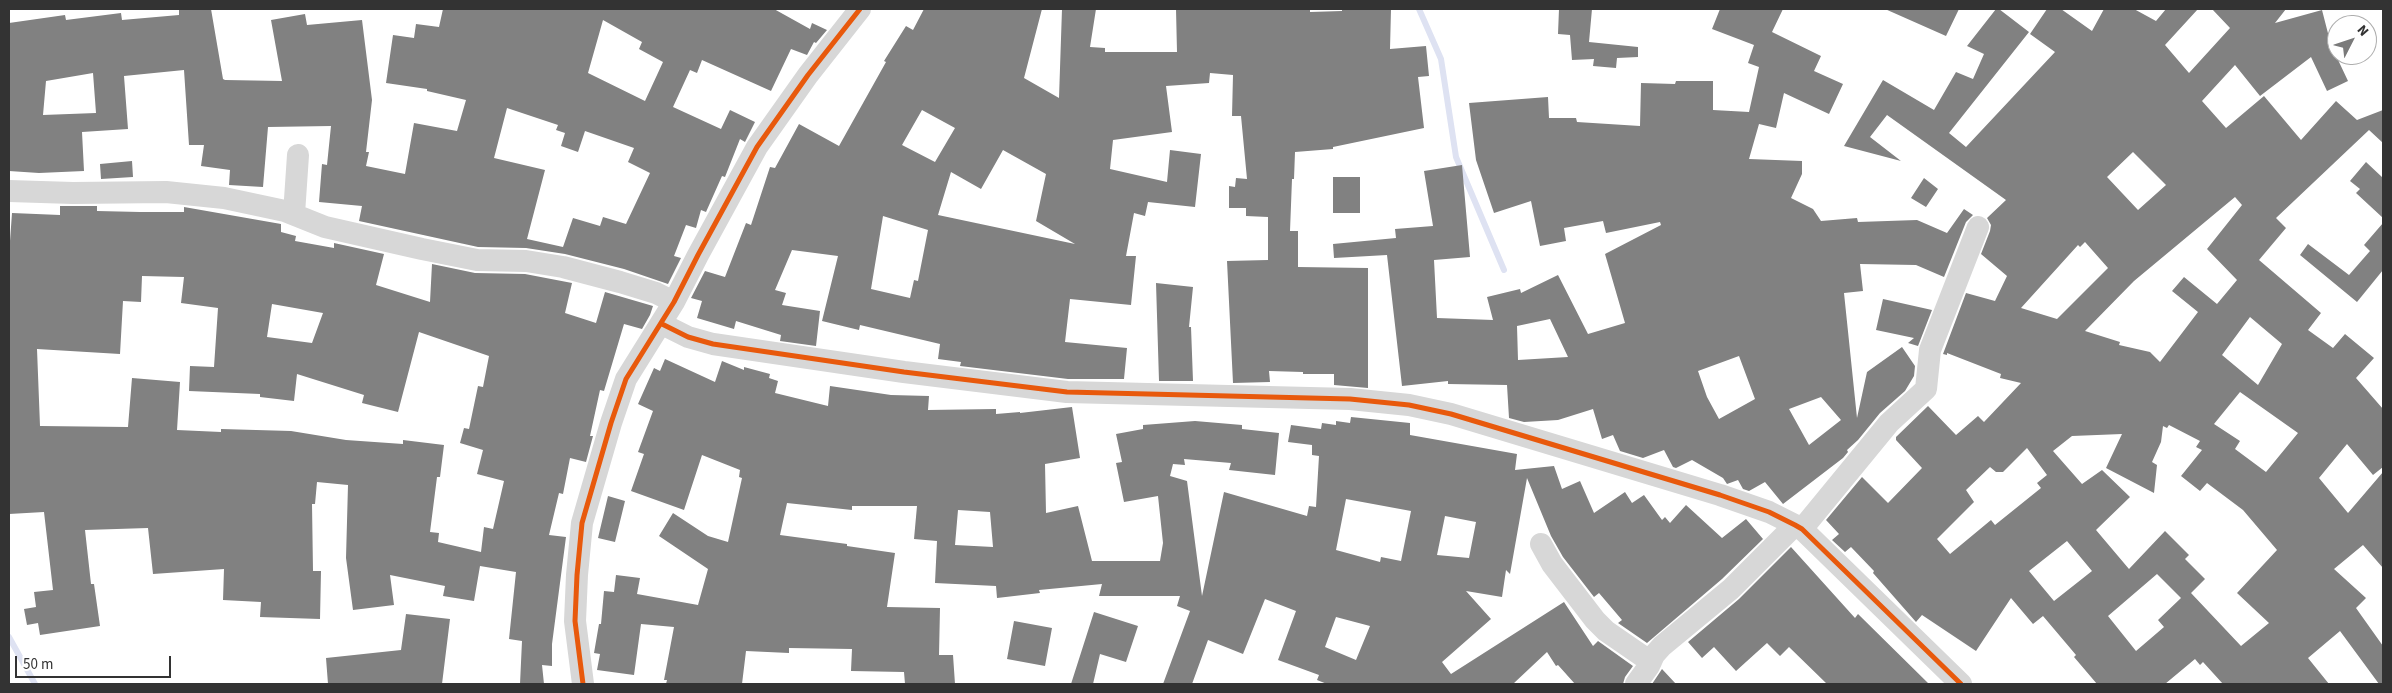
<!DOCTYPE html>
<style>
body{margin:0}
#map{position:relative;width:2392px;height:693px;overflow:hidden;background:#fff;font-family:"Source Sans 3",sans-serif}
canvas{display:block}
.frame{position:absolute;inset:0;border:10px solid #333;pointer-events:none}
.north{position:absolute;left:2327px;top:15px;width:50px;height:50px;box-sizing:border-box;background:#fff;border:1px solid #adadad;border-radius:50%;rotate:49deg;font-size:14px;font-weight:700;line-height:20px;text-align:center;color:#333}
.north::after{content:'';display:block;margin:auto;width:18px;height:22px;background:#7a7a7a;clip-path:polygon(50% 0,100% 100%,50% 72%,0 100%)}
.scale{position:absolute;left:15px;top:656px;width:156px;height:22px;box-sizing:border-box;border:2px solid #333;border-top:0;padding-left:6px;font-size:15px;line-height:18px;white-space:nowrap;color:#333;-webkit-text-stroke:4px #fff;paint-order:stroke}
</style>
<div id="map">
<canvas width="2392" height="693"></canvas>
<div class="frame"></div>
<div class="north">N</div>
<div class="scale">50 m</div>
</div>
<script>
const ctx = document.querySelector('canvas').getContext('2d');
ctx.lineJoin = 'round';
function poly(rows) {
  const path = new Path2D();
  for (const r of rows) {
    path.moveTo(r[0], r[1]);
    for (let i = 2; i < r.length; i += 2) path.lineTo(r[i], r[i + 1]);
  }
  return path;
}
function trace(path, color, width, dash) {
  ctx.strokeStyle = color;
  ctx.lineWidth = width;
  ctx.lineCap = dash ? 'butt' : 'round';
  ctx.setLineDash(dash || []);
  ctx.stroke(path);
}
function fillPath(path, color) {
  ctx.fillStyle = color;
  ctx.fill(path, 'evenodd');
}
trace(poly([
 [1419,9,1441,59,1456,157,1504,270],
 [9,637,35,684]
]), '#dee2f2', 6);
fillPath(poly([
 [188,9,211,9,223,79,225,80,282,81,271,20,305,14,307,25,362,20,372,100,366,152,369,152,366,166,405,174,414,123,457,131,466,100,427,91,427,89,386,83,393,35,414,38,416,24,439,27,443,9,774,9,810,29,812,23,827,30,816,43,814,42,807,55,791,49,771,91,702,60,697,73,690,70,673,107,721,129,730,110,755,122,745,142,740,139,725,177,722,176,706,212,701,210,696,228,686,225,674,256,681,258,668,284,624,269,565,254,526,248,478,247,359,221,362,206,319,202,322,164,327,165,331,126,268,127,263,187,229,185,230,170,201,166,204,145,189,145,184,70,124,76,128,129,82,132,84,171,39,173,9,171,9,23,65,15,66,20,121,13,122,20,179,15,179,10],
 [603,20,642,42,639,49,663,62,645,101,588,73],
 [93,73,96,113,43,115,46,81],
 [507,108,558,125,556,130,565,133,561,146,578,152,585,131,634,148,628,162,650,173,626,224,603,217,600,226,573,218,563,247,527,239,545,170,494,158],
 [924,9,1042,9,1024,78,1059,98,1062,9,1096,9,1090,47,1105,48,1105,52,1177,52,1176,9,1310,9,1310,12,1342,11,1342,9,1391,9,1390,49,1426,46,1429,76,1418,77,1424,128,1333,147,1333,149,1295,152,1294,179,1292,179,1290,231,1298,231,1298,267,1368,268,1368,388,1334,385,1334,374,1303,374,1303,372,1269,371,1270,382,1233,383,1227,261,1268,260,1268,217,1246,216,1246,208,1229,208,1229,186,1235,187,1236,178,1247,179,1241,116,1232,116,1233,75,1210,73,1209,83,1166,86,1172,132,1113,140,1110,169,1167,182,1170,150,1201,154,1195,207,1148,202,1145,216,1134,213,1126,256,1136,256,1131,305,1070,299,1065,342,1127,348,1124,379,1068,379,960,366,961,362,938,359,940,344,860,325,859,330,822,321,838,256,792,250,775,290,786,293,782,305,820,311,816,346,780,341,781,335,736,321,734,329,697,318,702,301,691,298,705,271,725,277,746,223,751,225,770,167,775,168,799,124,839,146,886,62,884,61,906,26,913,30],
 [922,110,955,128,935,162,902,145],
 [1003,150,1046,174,1036,221,1075,244,938,215,951,172,981,189],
 [883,216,928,230,918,281,914,280,910,298,871,289],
 [1559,9,1592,9,1589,42,1638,47,1638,57,1617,58,1616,68,1593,66,1594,59,1572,60,1570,35,1558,34],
 [1720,9,1783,9,1772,32,1821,56,1814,71,1843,84,1829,114,1784,93,1776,128,1759,124,1749,159,1802,161,1802,174,1791,198,1813,209,1821,221,1857,218,1858,222,1917,220,1947,233,1964,209,1973,215,1966,222,1944,277,1916,265,1860,264,1863,291,1844,293,1857,418,1867,372,1902,347,1915,366,1914,376,1905,391,1880,413,1858,440,1847,450,1848,452,1843,458,1783,504,1765,482,1749,491,1743,489,1738,480,1727,484,1723,478,1692,460,1676,468,1673,467,1664,450,1643,458,1620,451,1613,435,1602,439,1593,409,1558,420,1524,422,1509,418,1507,385,1448,384,1448,381,1402,386,1387,255,1334,258,1333,244,1396,238,1395,229,1433,226,1424,171,1462,165,1470,257,1434,260,1437,318,1493,320,1487,297,1520,289,1521,293,1558,275,1588,334,1625,323,1605,254,1661,225,1660,222,1606,233,1603,221,1564,228,1566,241,1540,246,1531,201,1494,213,1476,160,1469,103,1548,97,1549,118,1576,118,1577,122,1640,126,1641,83,1675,84,1676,81,1713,81,1713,110,1749,112,1759,67,1748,63,1754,45,1712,29],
 [1550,319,1568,357,1518,360,1517,326],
 [1739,356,1755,399,1719,419,1707,397,1698,371],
 [1821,397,1841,420,1809,445,1789,409],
 [1885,9,1959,9,1946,36],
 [1996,9,1999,9,2029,32,1949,133,1966,147,2055,52,2030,34,2047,9,2061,9,2092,31,2104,9,2134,9,2156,21,2166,9,2198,9,2165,45,2189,73,2230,28,2212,9,2286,9,2275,23,2322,10,2331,45,2348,81,2327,91,2311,57,2260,96,2235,65,2202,101,2226,128,2264,96,2301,140,2336,101,2357,120,2383,110,2383,143,2369,130,2276,218,2286,228,2259,260,2321,313,2308,330,2333,348,2345,334,2374,358,2356,378,2383,409,2383,467,2373,475,2347,444,2319,478,2348,513,2383,472,2383,568,2363,545,2334,569,2366,598,2356,608,2383,646,2383,684,2379,684,2340,631,2308,658,2329,684,2223,684,2203,662,2200,665,2195,659,2165,684,2097,684,2074,657,2076,655,2043,616,2033,624,2011,598,1976,651,1922,615,1916,622,1873,573,1874,571,1851,547,1845,552,1832,540,1839,534,1826,520,1862,477,1888,503,1922,468,1896,440,1896,437,1928,406,1956,435,1978,416,1984,422,2021,383,2000,378,2001,374,1947,353,1947,355,1943,354,1966,293,1995,301,2007,276,1981,254,1990,231,1991,225,1987,218,2006,200,1887,115,1870,137,1901,161,1844,146,1883,80,1934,110,1956,72,1973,79,1984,54,1967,46],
 [2133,152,2166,185,2138,210,2107,177],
 [2235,197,2242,205,2207,249,2237,280,2217,304,2184,277,2172,291,2198,312,2160,362,2150,352,2119,345,2120,342,2085,331,2134,281],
 [2085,242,2108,268,2057,319,2021,308,2078,245,2080,247],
 [2250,317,2282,344,2258,385,2222,355],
 [2240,392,2298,433,2266,472,2235,449,2240,441,2214,424],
 [2169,425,2200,441,2196,447,2202,450,2181,476,2200,491,2207,483,2243,510,2277,550,2237,593,2269,623,2241,646,2191,593,2205,579,2185,559,2189,555,2165,531,2129,569,2096,530,2130,497,2102,470,2082,484,2053,451,2072,436,2122,434,2106,468,2154,493,2157,465,2152,462,2161,442,2163,426,2167,428],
 [2027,448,2047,475,2037,483,2041,488,1995,525,1991,520,1950,554,1937,539,1974,502,1966,490,1990,467,1996,472,2003,472],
 [2067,541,2092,571,2054,601,2029,571],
 [2157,574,2181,598,2158,620,2164,627,2136,651,2108,616],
 [132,161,133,177,101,179,100,164],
 [2366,162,2383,178,2383,218,2356,193,2360,189,2350,181],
 [1333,177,1360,177,1360,213,1333,213],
 [1924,178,1938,189,1926,207,1911,198],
 [60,206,97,206,97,211,140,212,184,212,184,207,281,224,281,232,296,236,295,241,334,248,334,243,384,254,376,285,430,302,432,264,475,273,525,274,572,283,565,313,596,323,605,292,653,306,650,315,642,329,624,324,604,391,600,390,590,436,593,436,586,462,570,458,563,494,559,493,549,535,566,537,552,644,552,666,542,665,544,684,520,684,522,641,509,639,516,572,480,566,474,601,443,596,445,586,390,575,394,605,353,610,346,558,348,485,317,482,315,504,312,504,313,571,321,571,320,619,260,617,261,602,223,600,224,569,153,574,148,528,85,530,91,584,94,584,100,626,40,635,38,623,27,625,24,609,36,607,34,592,53,590,44,512,9,514,9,255,12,213,60,215],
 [142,276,184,277,181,303,218,308,214,367,190,366,189,391,260,394,260,397,294,401,297,374,364,395,362,403,398,412,419,332,489,356,483,387,478,386,469,429,464,428,460,443,483,450,477,474,504,481,493,529,484,527,481,552,438,542,439,533,430,532,437,477,440,477,444,445,403,440,403,444,346,440,291,431,221,429,221,432,177,430,180,382,132,378,128,427,40,426,37,349,120,354,123,301,141,302],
 [272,304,323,313,312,343,267,337],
 [2383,223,2383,270,2357,302,2300,255,2308,244,2349,275,2370,251,2364,245],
 [1156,283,1193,287,1189,327,1191,327,1193,381,1159,381],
 [1883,299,1932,310,1918,346,1908,343,1914,338,1876,330],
 [665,359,715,382,722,361,744,370,744,367,770,374,769,378,778,381,775,393,828,406,830,386,891,395,929,396,928,410,996,409,996,414,1020,412,1020,413,1072,407,1080,458,1045,464,1046,513,1078,506,1092,561,1160,561,1163,543,1158,496,1124,502,1116,463,1122,462,1116,434,1143,429,1143,425,1195,421,1242,425,1242,429,1279,433,1275,475,1229,470,1231,463,1184,459,1185,465,1173,464,1170,476,1187,481,1202,596,1224,492,1307,516,1309,506,1316,507,1319,456,1312,455,1312,445,1288,442,1291,425,1321,429,1322,423,1336,425,1336,421,1350,423,1351,417,1410,423,1410,435,1517,454,1515,470,1554,466,1562,489,1580,481,1594,513,1625,492,1632,503,1644,495,1662,520,1665,517,1670,523,1686,505,1722,538,1746,519,1763,539,1722,579,1647,643,1618,623,1622,620,1599,593,1594,597,1563,557,1551,536,1527,478,1510,574,1506,570,1502,597,1466,591,1491,619,1442,662,1451,674,1564,602,1593,646,1598,641,1633,666,1625,677,1623,684,1575,684,1558,665,1556,666,1547,652,1513,684,1327,684,1317,680,1319,675,1278,660,1296,611,1265,599,1243,654,1208,640,1192,684,1163,684,1190,611,1177,606,1180,596,1099,596,1102,584,1039,590,1040,593,997,598,996,586,935,583,937,541,914,539,917,506,852,506,852,510,787,503,780,535,847,544,847,546,895,553,887,607,940,608,939,655,953,655,955,684,905,684,904,672,851,671,852,649,789,648,789,653,746,651,742,684,666,684,667,680,664,680,674,627,641,624,634,675,597,670,600,654,594,653,599,624,601,624,604,591,614,592,616,575,640,578,637,594,698,605,708,569,659,536,673,513,708,536,728,542,742,478,739,477,740,470,702,455,684,510,631,491,644,454,638,452,653,411,638,404,654,368,660,371],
 [1346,499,1411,511,1401,561,1381,557,1380,562,1336,550],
 [958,510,990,512,993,547,955,545],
 [1445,516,1476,522,1469,558,1437,555],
 [1336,617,1370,626,1356,660,1325,647],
 [608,496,625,501,615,542,598,538],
 [1791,547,1855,618,1858,614,1929,684,1827,684,1789,647,1780,656,1767,643,1736,671,1714,647,1702,658,1688,642,1739,599],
 [1094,612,1138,626,1126,662,1100,654,1093,684,1071,684],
 [406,614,450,619,442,684,328,684,326,658,401,650],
 [1014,621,1052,628,1045,666,1007,659],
 [1662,669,1676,684,1652,684]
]), '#818181');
trace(poly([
 [9,191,73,193,166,192,224,198,285,211,325,227,422,249,477,260,526,261,563,267,620,282,656,293,674,302],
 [294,214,298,155],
 [662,324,688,337,713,344,904,372,1067,392,1350,399,1409,405,1451,414,1720,495,1769,512,1795,525,1802,529,1961,684],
 [1802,529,1889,423,1926,389,1930,350,1978,227],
 [1541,544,1552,564,1595,620,1606,631,1651,662],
 [583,684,575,621,577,575,582,523,611,423,626,379,674,302,698,255,757,147,808,75,860,9],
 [1636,684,1649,666,1654,655,1662,646,1731,589,1795,525]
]), '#d7d7d7', 22);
trace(poly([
 [662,324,688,337,713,344,904,372,1067,392,1350,399,1409,405,1451,414,1720,495,1769,512,1795,525,1802,529,1961,684],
 [583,684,575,621,577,575,582,523,611,423,626,379,674,302,698,255,757,147,808,75,860,9]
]), '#e8590c', 5);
</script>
